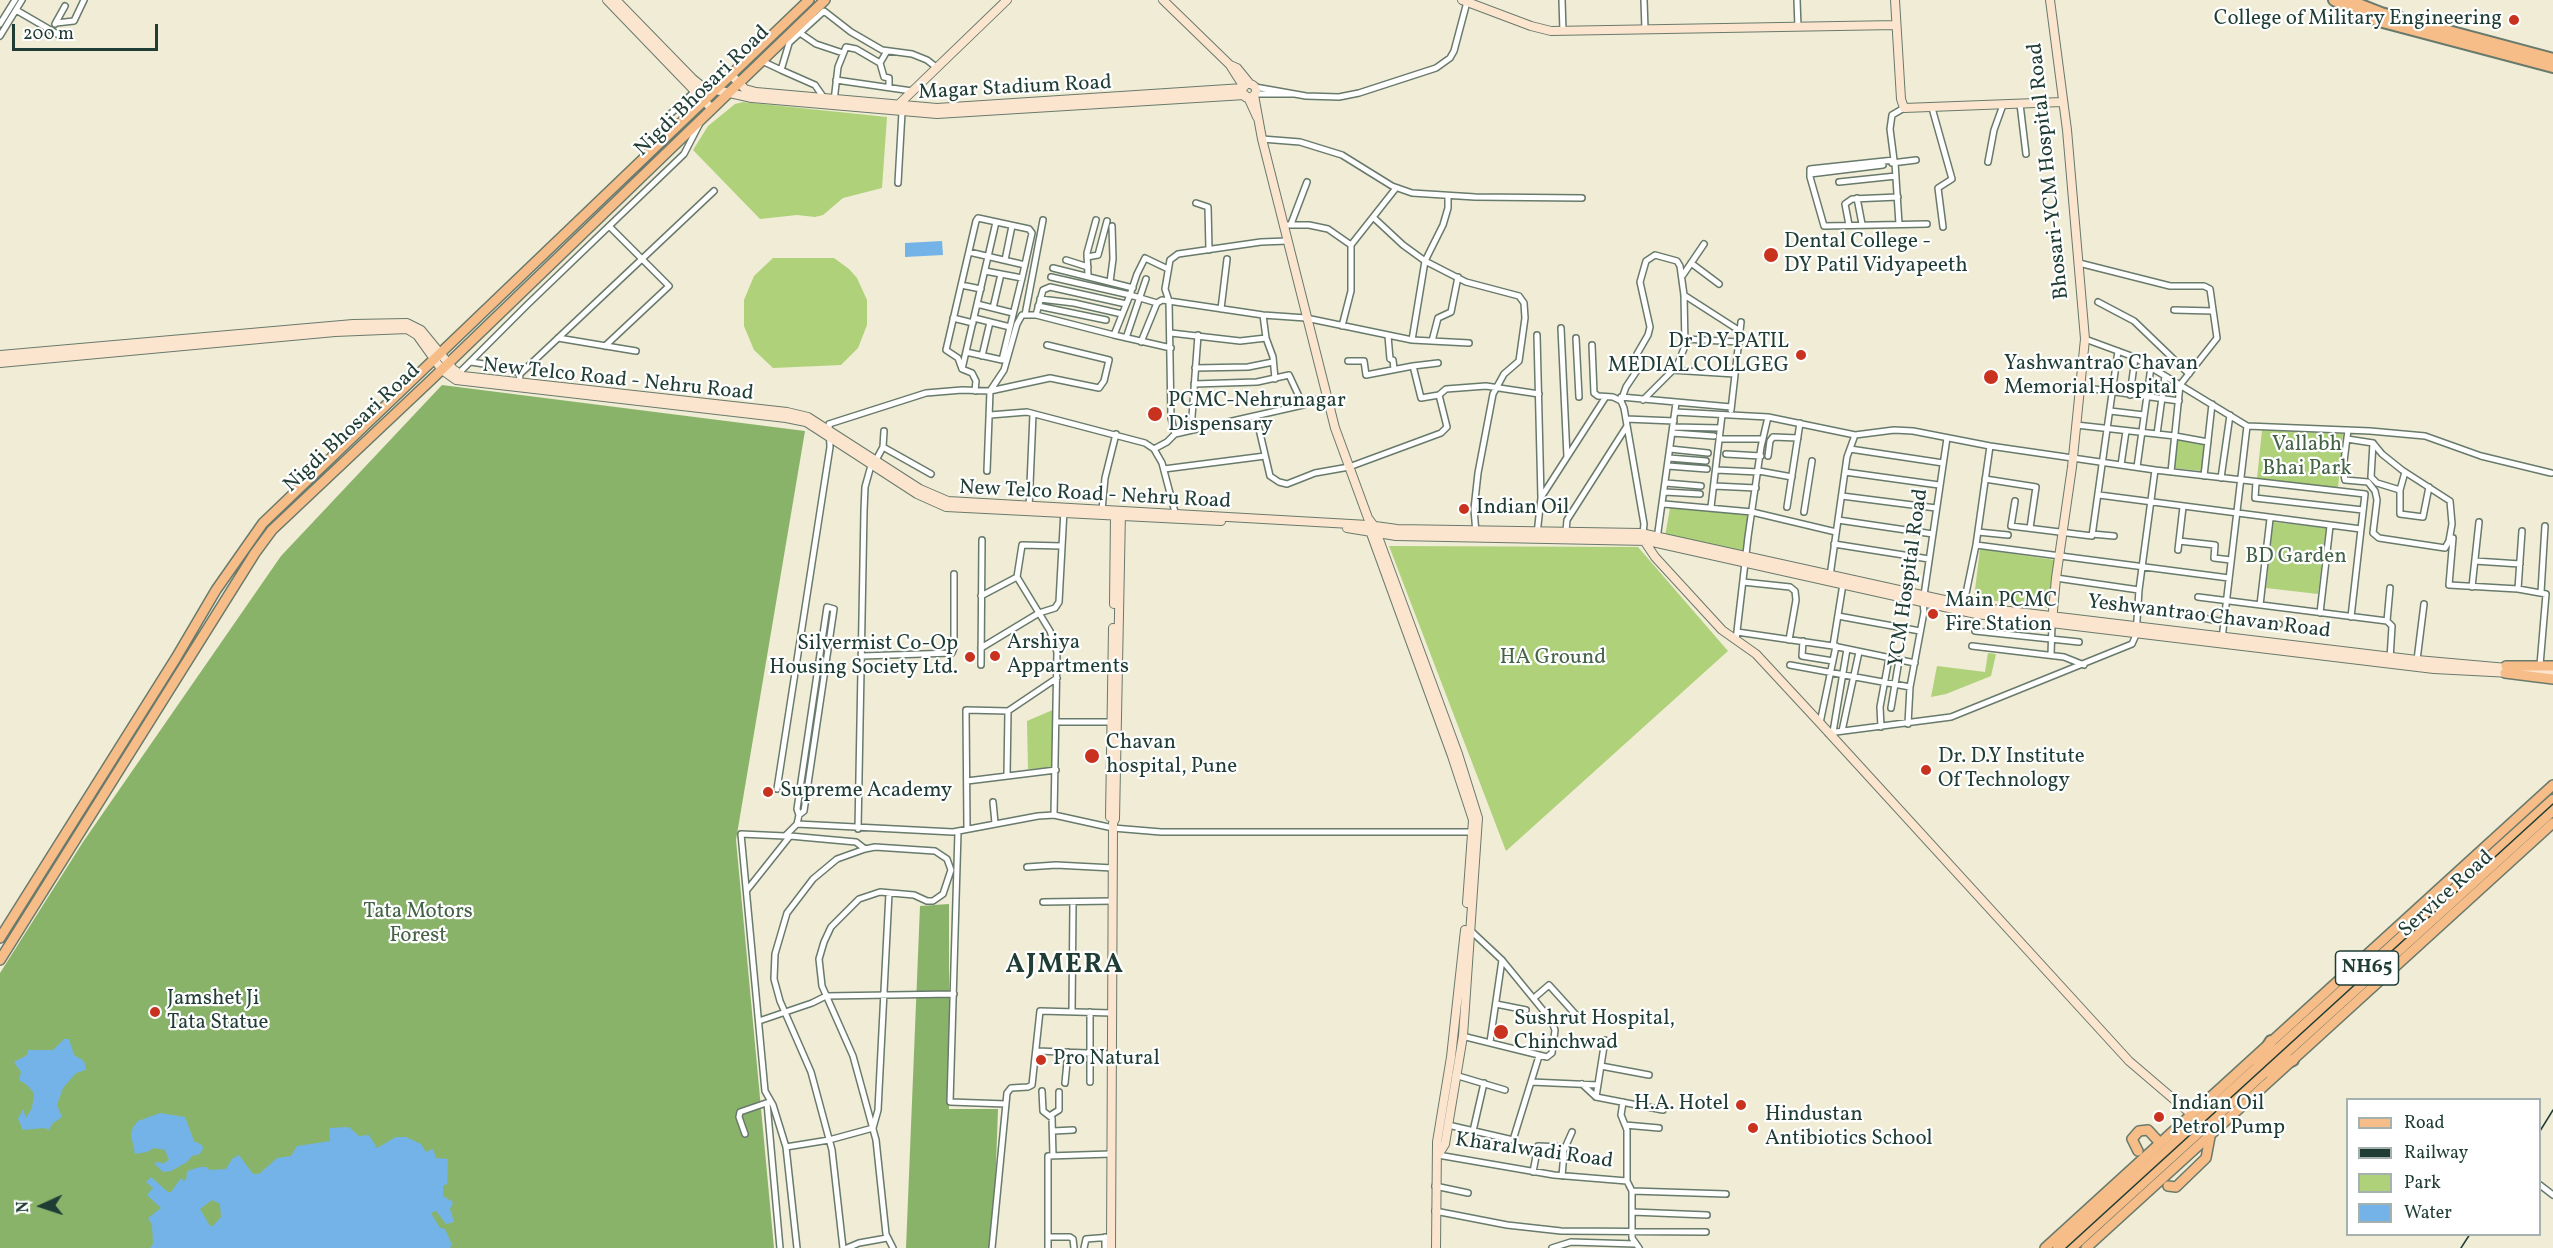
<!DOCTYPE html>
<style>
body{margin:0}
#map{position:relative;width:2553px;height:1248px;overflow:hidden;background:#f0ecd5;font-family:Vollkorn,serif}
canvas{display:block}
.legend{position:absolute;left:2346px;top:1098px;width:195px;height:138px;box-sizing:border-box;background:#fff;border:2px solid #a5b1ae;margin:0;padding:8px 10px;list-style:none;font-size:18px;color:#1f3d34}
.legend li{display:flex;align-items:center;gap:12px;height:30px}
.legend b{width:30px;border:2px solid #a5b1ae}
.north{position:absolute;left:12px;top:1176px;width:60px;height:60px;-webkit-text-stroke:4px #fff;paint-order:stroke;rotate:267deg;font-size:16px;font-weight:700;line-height:24px;text-align:center;color:#1f3d34}
.north::after{content:'';display:block;margin:auto;width:21px;height:27px;background:#1f3d34;clip-path:polygon(50% 0,100% 100%,50% 72%,0 100%)}
.scale{position:absolute;left:12px;top:24px;width:146px;height:27px;box-sizing:border-box;border:3px solid #1f3d34;border-top:0;padding-left:8px;font-size:18px;line-height:21px;white-space:nowrap;color:#1f3d34;-webkit-text-stroke:4px #fff;paint-order:stroke}
</style>
<div id="map">
<canvas width="2553" height="1248"></canvas>
<ul class="legend">
<li><b style="height:8px;background:#f7bd88"></b>Road</li>
<li><b style="height:8px;background:#1f3d34"></b>Railway</li>
<li><b style="height:16px;background:#aed17a"></b>Park</li>
<li><b style="height:16px;background:#74b3e7"></b>Water</li>
</ul>
<div class="north">N</div>
<div class="scale">200 m</div>
</div>
<script>
const ctx = document.querySelector('canvas').getContext('2d');
ctx.lineJoin = 'round';
function fillPath(path, color) {
  ctx.fillStyle = color;
  ctx.fill(path, 'evenodd');
}
function poly(rows) {
  const path = new Path2D();
  for (const r of rows) {
    if (r.length === 3) {
      path.moveTo(r[0] + r[2], r[1]);
      path.arc(r[0], r[1], r[2], 0, 2 * Math.PI);
      continue;
    }
    path.moveTo(r[0], r[1]);
    for (let i = 2; i < r.length; i += 2) path.lineTo(r[i], r[i + 1]);
  }
  return path;
}
function trace(path, color, width, dash) {
  ctx.strokeStyle = color;
  ctx.lineWidth = width;
  ctx.lineCap = dash ? 'butt' : 'round';
  ctx.setLineDash(dash || []);
  ctx.stroke(path);
}
function label(font, color, halo, rows, align = 'center') {
  ctx.font = font + ' Vollkorn,serif';
  ctx.lineWidth = 4.5;
  ctx.setLineDash([]);
  ctx.textBaseline = 'middle';
  ctx.strokeStyle = halo;
  ctx.fillStyle = color;
  for (const [text, x, y, turn = 0] of rows) {
    ctx.save();
    ctx.translate(x, y);
    ctx.rotate((+turn || 0) * Math.PI / 180);
    ctx.textAlign = isNaN(turn) ? turn : align;
    if (halo) ctx.strokeText(text, 0, 0);
    ctx.fillText(text, 0, 0);
    ctx.restore();
  }
}
fillPath(poly([
 [743,102,887,117,882,188,843,198,823,215,815,217,797,215,760,219,693,150,708,126,735,104],
 [773,258,834,258,849,269,857,278,867,300,867,325,858,348,841,365,773,368,754,350,744,326,744,300,754,276],
 [2262,430,2343,434,2338,488,2257,479],
 [2177,439,2206,442,2202,471,2174,468],
 [1670,508,1749,515,1745,554,1665,536],
 [2273,522,2326,528,2318,594,2266,588],
 [1389,546,1638,547,1728,651,1506,851],
 [1980,549,2055,560,2048,608,1974,598],
 [1988,653,1996,654,1991,676,1946,694,1931,697,1937,666,1985,672],
 [1055,709,1054,768,1028,769,1027,721]
]), '#aed17a');
fillPath(poly([
 [442,385,805,431,736,840,774,1248,0,1248,0,973,83,842,281,556],
 [949,904,949,1109,998,1109,993,1248,906,1248,920,906]
]), '#8ab36a');
fillPath(poly([
 [942,241,943,255,905,257,905,243],
 [64,1039,69,1039,74,1055,84,1061,86,1070,76,1073,63,1088,57,1105,62,1117,52,1124,49,1130,44,1128,23,1130,18,1119,23,1109,26,1118,32,1108,34,1093,27,1085,19,1080,21,1072,14,1062,27,1055,28,1050,53,1050],
 [160,1113,185,1117,194,1141,202,1145,203,1148,200,1154,192,1156,187,1162,171,1171,163,1172,154,1163,160,1162,162,1164,169,1160,165,1150,154,1148,147,1152,135,1154,131,1135,133,1127,138,1121],
 [349,1127,359,1136,369,1135,377,1148,396,1137,406,1137,421,1144,426,1152,433,1149,436,1158,448,1159,447,1184,443,1186,443,1196,453,1202,450,1209,454,1222,446,1224,436,1211,431,1213,440,1228,445,1229,452,1245,450,1248,150,1248,153,1244,152,1225,148,1218,161,1208,147,1195,153,1188,146,1182,151,1177,168,1192,171,1192,181,1178,184,1181,186,1180,187,1171,200,1167,206,1167,210,1170,226,1169,232,1159,239,1155,253,1174,259,1174,277,1158,291,1156,297,1146,330,1141,329,1128],
 [212,1200,220,1204,221,1217,213,1226,210,1226,200,1209]
]), '#74b3e7');
const street = poly([
 [1562,0,1563,31],
 [1644,0,1645,29],
 [1797,0,1798,27],
 [16,10,59,35],
 [56,23,74,21,84,0],
 [0,24,15,0],
 [55,24,65,6],
 [800,33,816,44,843,53],
 [0,36,22,0],
 [790,40,781,70,815,85,824,98],
 [790,42,824,11,851,32,882,50,912,54,927,60,936,67],
 [762,61,781,70],
 [880,63,884,77,889,78,889,87],
 [836,80,912,91],
 [1255,87,1306,96,1339,97,1359,93,1436,68,1450,58,1454,51,1467,2],
 [1255,94,1292,94],
 [834,101,838,67,846,47,856,49,880,63,887,51],
 [2020,104,2026,154],
 [1904,108,1892,115,1890,129,1894,160,1810,169,1810,177,1824,226,1927,224],
 [1932,108,1952,179,1938,188,1943,227],
 [666,118,694,92],
 [1262,139,1300,142,1342,155,1392,186,1412,193,1475,197,1582,198],
 [1988,162,1994,130,2003,105],
 [1892,163,1916,160],
 [1895,163,1899,224],
 [1810,174,1883,165],
 [1839,182,1896,176],
 [898,183,902,112],
 [1857,198,1862,224],
 [1196,203,1208,207,1209,250],
 [1374,218,1403,245,1425,261,1466,282,1519,296,1524,303,1525,318,1519,361,1504,374,1493,394,1478,473,1474,509,1476,533],
 [1291,224,1307,182],
 [1283,225,1309,225,1328,229,1351,245],
 [1849,225,1845,204,1852,199,1898,197],
 [1351,245,1396,188],
 [969,252,1025,265],
 [1087,257,1098,255,1107,221],
 [1005,260,1012,226],
 [1066,260,1088,267],
 [1691,263,1719,284],
 [2079,263,2170,286,2204,286,2210,289,2217,338,2180,385,2171,472],
 [1053,268,1133,288],
 [985,271,1022,278],
 [1088,275,1087,253,1096,220],
 [1683,275,1704,244],
 [1051,277,1130,295,1137,274,1145,258,1168,269],
 [1110,282,1113,259,1112,226],
 [961,285,981,289],
 [1684,295,1740,331],
 [1040,299,1074,303,1122,314],
 [2098,302,2134,321,2189,374],
 [977,304,1013,313],
 [1038,306,1106,320],
 [993,308,1001,274],
 [1221,309,1227,259],
 [2174,310,2213,311],
 [1025,315,1043,220],
 [1036,315,1043,290,1050,287,1126,304],
 [953,318,973,323],
 [974,318,1010,327],
 [1342,326,1351,291,1351,245],
 [1561,328,1567,457],
 [1171,333,1240,341,1266,338,1263,315],
 [1114,335,1171,348],
 [1388,336,1390,359,1393,360,1394,369],
 [558,338,636,351],
 [1126,338,1146,279],
 [1266,338,1273,357,1275,379],
 [1576,338,1579,397],
 [1685,339,1739,342],
 [2085,339,2134,357,2247,426,2370,431,2425,436,2481,456,2551,473],
 [1412,340,1425,261,1443,225,1448,208,1448,196],
 [1432,341,1438,318,1451,312,1458,277],
 [1141,342,1157,303,1162,300,1263,315,1306,318,1412,340,1469,343],
 [1592,345,1594,393,1598,396,1613,397,1621,401],
 [605,346,669,286,609,226],
 [982,356,990,322],
 [1348,361,1364,361,1366,375,1413,366,1421,398,1439,395,1446,389,1486,386,1539,394],
 [471,362,510,368,520,374],
 [1413,366,1438,363],
 [1195,368,1248,367,1273,362],
 [962,369,958,358,946,350,976,221,978,218,1029,229,1032,233,1022,278,1002,360,966,352],
 [1671,370,1735,374],
 [458,374,527,305,684,154,700,123],
 [1194,384,1257,382,1289,375,1303,405],
 [519,385,520,374,714,191],
 [2080,387,2179,401],
 [975,391,976,381,972,373,962,369,996,222],
 [2130,395,2135,358],
 [1621,397,1731,407],
 [1621,401,1626,387,1640,366,1637,354,1648,335,1650,327,1640,282,1646,261,1655,255,1677,261,1680,266,1684,295,1685,346,1677,366,1643,400],
 [1621,401,1624,408,1644,524,1643,533],
 [1731,410,1741,322],
 [2110,411,2144,415],
 [1675,412,1768,417,1855,435,1894,430,1913,431,1990,446,2155,470,2365,494,2351,617],
 [990,415,1027,412,1145,443,1154,449,1162,463,1176,516],
 [1256,416,1270,476,1279,482,1287,484,1315,473,1349,467,1441,433,1447,427,1439,395],
 [1626,419,1674,421],
 [2076,425,2175,436,2208,442],
 [1673,427,1720,428],
 [1191,430,1198,335],
 [1672,433,1714,436],
 [1175,434,1171,418,1169,301,1165,289,1170,260,1178,254,1261,242,1287,241],
 [2157,434,2165,376],
 [1719,439,1763,439],
 [2347,439,2373,443,2382,454,2402,470,2450,501,2452,524,2449,541,2445,548,2379,538,2373,533,2377,500,2375,491,2368,482,2345,480,2343,469,2348,430],
 [2373,443,2371,477,2377,483,2400,490],
 [883,447,931,474],
 [1154,449,1167,442,1175,434,1303,405,1326,396],
 [1670,449,1708,453],
 [1850,449,1943,463],
 [1726,454,1761,456],
 [1768,456,1770,441,1773,437,1798,438],
 [1669,458,1706,461],
 [876,460,883,447,884,431],
 [2121,465,2126,431],
 [1668,466,1707,469],
 [2137,467,2151,367],
 [1164,469,1265,456],
 [1716,470,1759,472],
 [987,471,990,391,1004,370,1017,324,1022,315,1036,315,1114,335,1130,295,1157,303],
 [1759,471,1792,477],
 [1845,472,1939,485],
 [2405,472,2400,490,2400,514,2423,517,2429,487],
 [2204,476,2212,404],
 [2221,478,2230,415],
 [1985,479,2036,487,2030,528],
 [2256,482,2255,498,2363,510],
 [1666,483,1701,486],
 [1714,486,1756,488],
 [1665,492,1700,494],
 [2099,495,2361,529],
 [1542,496,1605,398],
 [1842,496,1936,508],
 [2015,501,2011,526,2092,536,2118,351],
 [1664,504,1752,512,1836,532],
 [1711,507,1722,415],
 [1787,507,1800,423],
 [1029,508,1033,414],
 [1102,510,1105,478,1116,434],
 [1804,512,1812,461],
 [1838,520,1933,534],
 [1566,531,1567,520,1627,426],
 [1978,532,2008,535],
 [1537,534,1541,498,1537,335],
 [2092,534,2114,536],
 [2453,538,2449,585,2518,589,2546,594,2540,665],
 [1657,539,1676,403],
 [2179,541,2215,545,2214,558,2231,560],
 [1834,544,1929,559],
 [1976,545,2229,578],
 [2178,550,2183,507],
 [2475,561,2520,564],
 [1830,576,1847,457,1855,435],
 [2056,578,2139,590],
 [1743,582,1790,587,1795,591,1796,600,1789,640],
 [2472,587,2479,522],
 [2518,589,2522,531],
 [2541,592,2545,526],
 [981,596,1017,577],
 [2198,597,2387,621,2392,626,2390,659],
 [2260,605,2270,519],
 [1963,608,1976,545,1990,446],
 [2320,613,2330,526],
 [2186,615,2224,622],
 [1838,616,1920,631],
 [2224,618,2279,624],
 [2387,621,2390,588],
 [1975,631,2079,642],
 [1737,632,1833,646,1915,663],
 [2222,639,2247,426],
 [1736,640,1748,537,1761,447,1768,417],
 [1803,641,1802,656,1833,661],
 [1833,646,1843,584],
 [1972,646,2064,657,2084,665],
 [981,648,1039,613,1055,608,1059,602,1064,510],
 [2051,655,2052,624],
 [862,656,952,653,954,648,954,574],
 [2417,660,2424,604],
 [981,665,982,540],
 [1790,665,1910,687],
 [1891,708,1899,660],
 [1057,722,1110,722],
 [1820,723,1836,646],
 [1908,724,1910,687,1924,612,1923,602,1947,438],
 [1881,727,1880,707,1889,658],
 [1842,731,1859,652],
 [1833,732,1847,649],
 [1828,733,1951,717,2132,644,2136,635,2139,590,2155,470],
 [1007,775,1008,711],
 [967,781,1056,770],
 [777,789,830,447,829,424,926,393,962,390,990,391,1050,378,1099,388,1104,381,1109,360,1047,345],
 [993,802,995,823],
 [1054,815,1057,652,1050,631,1017,577,1022,545,1062,546],
 [797,824,953,832,1038,816,1054,815,1113,828,1161,832,1475,832],
 [967,828,966,710,1008,711,1057,678],
 [858,829,864,511,865,487,872,462],
 [958,832,950,1102,1006,1104],
 [1027,867,1056,865,1113,868],
 [747,890,790,836,856,842,865,849],
 [1043,902,1113,901],
 [1534,998,1549,985,1577,1016],
 [1496,1004,1526,1010],
 [1072,1012,1073,903],
 [1090,1012,1090,1082],
 [759,1021,812,1003,826,996,954,994],
 [1462,1036,1547,1057,1552,1053,1555,1030,1551,1020,1502,960,1470,930],
 [1490,1042,1502,960],
 [1037,1051,1112,1054],
 [1601,1066,1649,1075],
 [1455,1075,1505,1090],
 [1531,1082,1598,1085],
 [1065,1083,1068,1052],
 [1582,1084,1596,1097,1663,1110],
 [1042,1091,1043,1111,1052,1118,1053,1156],
 [1596,1097,1605,1040],
 [1623,1102,1621,1115,1627,1130,1627,1181,1632,1191,1632,1238,1639,1248],
 [767,1103,780,1248],
 [1051,1115,1059,1110,1059,1092],
 [1448,1125,1513,1140,1539,1056],
 [1625,1125,1659,1128],
 [1053,1131,1073,1130],
 [1473,1131,1484,1083],
 [745,1134,739,1117,740,1112,769,1102],
 [786,1147,829,1140,873,1128,878,1110,889,893],
 [1564,1150,1572,1132],
 [1438,1155,1554,1175,1627,1181],
 [1533,1172,1538,1146,1562,1147,1564,1153,1562,1176],
 [2540,1185,2553,1195],
 [1435,1186,1468,1193],
 [1632,1191,1726,1194],
 [1435,1211,1507,1225,1561,1231,1706,1232],
 [1632,1212,1707,1215],
 [1048,1237,1070,1237,1073,1239,1074,1248],
 [1105,1237,1105,1248],
 [797,1248,786,1147,773,1105,765,1091,741,834,785,836,797,824,799,815,804,811,834,609,827,607,797,809,799,815],
 [843,1248,832,1150,811,1072,780,1001,774,979,775,954,787,913,813,879,837,859,865,849,875,847,935,851,947,859,951,870,943,894,933,901,927,901,914,895,880,892,859,899,831,927,824,942,819,959,822,986,853,1056,876,1140,886,1234,893,1248],
 [847,1248,859,1243,887,1238],
 [992,1248,1007,1093,1011,1088,1028,1087,1032,1085,1040,1011,1112,1013],
 [1048,1248,1048,1156,1111,1154],
 [1084,1248,1086,1239,1111,1237],
 [1552,1248,1571,1242,1635,1244]
]);
const secondary = poly([
 [607,0,712,109],
 [616,0,693,79,703,87,752,98,937,114,1245,95],
 [1163,0,1230,65,1237,68,1250,84],
 [1462,0,1531,26,1551,31,1896,25],
 [1895,0,1901,99,1904,108,2062,102],
 [2050,0,2067,130,2085,339,2072,467,2056,578,2052,622],
 [1230,65,1244,87],
 [731,75,745,89,756,92,937,108,1243,88],
 [1249,91,7],
 [1254,95,1262,139,1335,428,1368,518,1374,526,1458,754,1478,818,1463,1036,1445,1144,1438,1155],
 [1248,97,1257,117],
 [896,107,1007,0],
 [0,355,353,324,407,323,421,330,453,369,463,376,787,412,808,417,920,489,948,501,1368,525,1397,529,1641,533,1976,607,2417,660,2553,672],
 [0,363,335,332,407,329,417,335,442,370,456,380,786,418,806,422,917,494,946,507,1221,521],
 [1347,528,1396,536,1648,541,1976,614,2434,669,2511,673],
 [1369,528,1452,756,1473,820,1467,903],
 [1643,539,1655,557,1722,630,1756,654,1820,723,2129,1061,2191,1114],
 [1114,604,1115,514],
 [1110,817,1113,628],
 [1111,1248,1113,823,1115,819,1121,512],
 [1436,1248,1437,1142,1451,1057,1465,930]
]);
const primary = poly([
 [2506,666,2553,666],
 [2505,673,2553,679],
 [0,938,176,658,216,590,263,523,809,0],
 [0,960,255,553,272,530,431,380,825,0],
 [2138,1151,2132,1139,2139,1131,2148,1130,2160,1143],
 [2168,1186,2176,1187,2206,1158,2210,1137],
 [2045,1248,2553,785],
 [2086,1248,2553,823]
]);
const highway = poly([
 [2334,0,2363,15,2379,21,2553,67],
 [2348,0,2381,13,2553,59],
 [2258,1062,2271,1041],
 [2269,1072,2293,1060],
 [2058,1248,2553,800],
 [2071,1248,2553,810]
]);
trace(street, '#687a6c', 8);
trace(secondary, '#687a6c', 10);
trace(primary, '#687a6c', 12);
trace(highway, '#687a6c', 14);
trace(street, '#fff', 5);
trace(secondary, '#fce5cf', 8);
trace(primary, '#f7bd88', 9);
trace(highway, '#f7bd88', 10);
trace(poly([
 [2540,1131,2553,1110],
 [2066,1248,2553,804],
 [2461,1248,2470,1234]
]), '#1f3d34', 1.5);
for (const [x, y, r, color] of [
 [2514,20,6,"#c8321e"],
 [1771,255,8,"#c8321e"],
 [1801,355,6,"#c8321e"],
 [1991,377,8,"#c8321e"],
 [1155,414,8,"#c8321e"],
 [1464,509,6,"#c8321e"],
 [1933,614,6,"#c8321e"],
 [995,656,6,"#c8321e"],
 [970,657,6,"#c8321e"],
 [1092,756,8,"#c8321e"],
 [1926,770,6,"#c8321e"],
 [768,792,6,"#c8321e"],
 [155,1012,6,"#c8321e"],
 [1501,1032,8,"#c8321e"],
 [1041,1060,6,"#c8321e"],
 [1741,1105,6,"#c8321e"],
 [2159,1117,6,"#c8321e"],
 [1753,1128,6,"#c8321e"]
]) {
  const dot = new Path2D();
  dot.arc(x, y, r, 0, 2 * Math.PI);
  ctx.fillStyle = color;
  ctx.fill(dot);
  trace(dot, '#fff', 2);
}
for (const [x, y, w] of [
 [2367,968,63]
]) {
  const box = new Path2D();
  box.roundRect(x - w / 2, y - 17, w, 34, 4.5);
  ctx.fillStyle = '#fff';
  ctx.fill(box);
  trace(box, '#1f3d34', 1.5);
}
label('bold 20px', '#1f3d34', null, [
 ["NH65",2367,968]
]);
label('21px', '#1f3d34', '#fff', [
 ["College of Military Engineering",2502,20,"right"],
 ["Dental College -",1784,243],
 ["DY Patil Vidyapeeth",1784,267],
 ["Dr D Y PATIL",1789,343,"right"],
 ["MEDIAL COLLGEG",1789,367,"right"],
 ["Yashwantrao Chavan",2004,365],
 ["Memorial Hospital",2004,389],
 ["PCMC-Nehrunagar",1168,402],
 ["Dispensary",1168,426],
 ["Indian Oil",1476,509],
 ["Main PCMC",1945,602],
 ["Fire Station",1945,626],
 ["Arshiya",1007,644],
 ["Appartments",1007,668],
 ["Silvermist Co-Op",958,645,"right"],
 ["Housing Society Ltd.",958,669,"right"],
 ["Chavan",1106,744],
 ["hospital, Pune",1106,768],
 ["Dr. D.Y Institute",1938,758],
 ["Of Technology",1938,782],
 ["Supreme Academy",780,792],
 ["Jamshet Ji",167,1000],
 ["Tata Statue",167,1024],
 ["Sushrut Hospital,",1514,1020],
 ["Chinchwad",1514,1044],
 ["Pro Natural",1053,1060],
 ["H.A. Hotel",1729,1105,"right"],
 ["Indian Oil",2171,1105],
 ["Petrol Pump",2171,1129],
 ["Hindustan",1765,1116],
 ["Antibiotics School",1765,1140]
], 'left');
label('21px', '#1f3d34', '#fff', [
 ["Magar Stadium Road",1015,89,-3],
 ["Nigdi Bhosari Road",703,92,-44],
 ["Bhosari-YCM Hospital Road",2050,171,-96],
 ["New Telco Road - Nehru Road",618,381,6],
 ["Nigdi Bhosari Road",353,429,-43],
 ["New Telco Road - Nehru Road",1095,496,3],
 ["YCM Hospital Road",1910,578,-82],
 ["Yeshwantrao Chavan Road",2209,618,7],
 ["Service Road",2447,895,-42],
 ["Kharalwadi Road",1534,1152,8]
]);
label('21px', '#436246', '#fff', [
 ["Vallabh",2307,446],
 ["Bhai Park",2307,470],
 ["BD Garden",2296,558],
 ["HA Ground",1553,659],
 ["Tata Motors",418,913],
 ["Forest",418,937]
]);
ctx.letterSpacing = '1.5px';
label('bold 27px', '#1f3d34', '#fff', [
 ["AJMERA",1065,967]
]);
ctx.letterSpacing = '0px';
</script>
